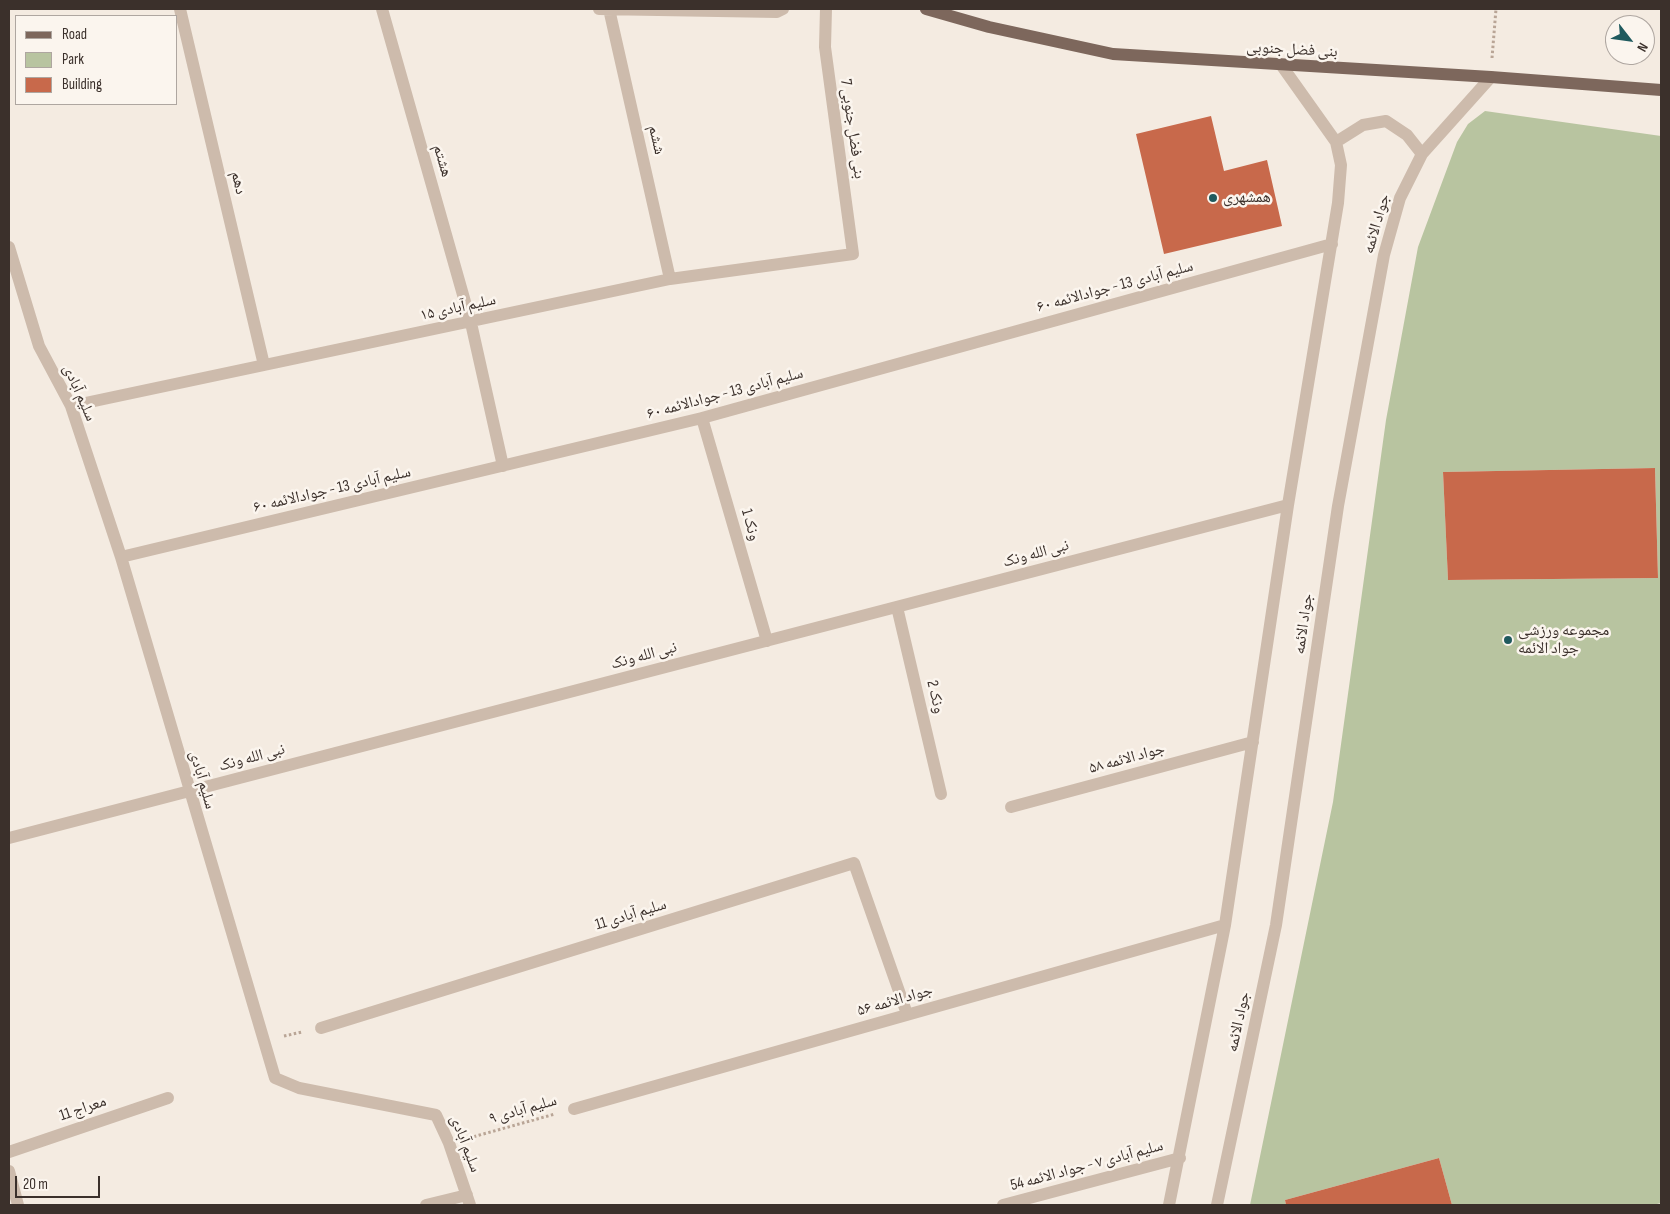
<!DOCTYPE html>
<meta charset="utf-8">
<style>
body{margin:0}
#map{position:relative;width:1670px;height:1214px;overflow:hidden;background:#f4ebe1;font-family:"Sofia Sans Condensed",sans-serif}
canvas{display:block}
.frame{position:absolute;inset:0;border:10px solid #3b302b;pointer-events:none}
.legend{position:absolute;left:15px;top:15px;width:162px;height:90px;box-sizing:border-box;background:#fbf5ee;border:1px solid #aea6a0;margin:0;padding:6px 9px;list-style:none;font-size:15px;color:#3b302b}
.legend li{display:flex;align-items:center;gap:10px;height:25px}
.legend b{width:25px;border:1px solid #aea6a0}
.north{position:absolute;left:1605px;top:15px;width:50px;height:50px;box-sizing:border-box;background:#fbf5ee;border:1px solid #aea6a0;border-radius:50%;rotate:120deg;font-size:14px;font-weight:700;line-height:20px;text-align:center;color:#3b302b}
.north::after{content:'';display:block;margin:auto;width:18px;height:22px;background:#1f5a5e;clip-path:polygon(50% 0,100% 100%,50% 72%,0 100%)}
.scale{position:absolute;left:15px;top:1176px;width:85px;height:22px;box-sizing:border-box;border:2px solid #3b302b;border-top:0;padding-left:6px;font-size:15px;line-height:18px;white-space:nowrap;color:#3b302b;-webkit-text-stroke:4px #fbf5ee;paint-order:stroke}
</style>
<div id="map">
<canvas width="1670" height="1214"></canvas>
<div class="frame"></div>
<ul class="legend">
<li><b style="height:6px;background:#7d675c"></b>Road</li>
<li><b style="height:14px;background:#b8c4a0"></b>Park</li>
<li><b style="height:14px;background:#c8694b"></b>Building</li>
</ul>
<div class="north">N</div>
<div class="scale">20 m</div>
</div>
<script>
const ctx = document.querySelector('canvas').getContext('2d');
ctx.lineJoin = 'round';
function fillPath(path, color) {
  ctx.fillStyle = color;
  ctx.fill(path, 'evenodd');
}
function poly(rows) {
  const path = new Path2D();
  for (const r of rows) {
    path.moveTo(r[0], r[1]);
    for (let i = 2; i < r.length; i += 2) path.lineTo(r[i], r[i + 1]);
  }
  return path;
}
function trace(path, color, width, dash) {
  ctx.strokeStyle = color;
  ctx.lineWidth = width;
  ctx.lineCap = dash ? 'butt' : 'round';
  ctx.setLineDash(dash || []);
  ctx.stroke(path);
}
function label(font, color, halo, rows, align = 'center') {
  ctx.font = font + ' "Sofia Sans Condensed","Noto Naskh Arabic",sans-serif';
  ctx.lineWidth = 5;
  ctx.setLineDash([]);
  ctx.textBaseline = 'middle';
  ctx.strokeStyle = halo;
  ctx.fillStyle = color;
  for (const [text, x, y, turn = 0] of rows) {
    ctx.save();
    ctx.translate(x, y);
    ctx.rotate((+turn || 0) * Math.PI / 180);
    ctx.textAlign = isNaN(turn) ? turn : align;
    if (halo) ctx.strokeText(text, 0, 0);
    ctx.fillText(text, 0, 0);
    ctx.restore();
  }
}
fillPath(poly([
 [1485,111,1661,136,1661,1203,1653,1205,1452,1205,1439,1158,1285,1200,1286,1205,1250,1205,1333,802,1386,420,1418,247,1457,142,1468,124],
 [1655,468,1658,578,1448,580,1443,472]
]), '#b8c4a0');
fillPath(poly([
 [1211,116,1224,171,1267,160,1282,226,1164,254,1136,134],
 [1655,468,1658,578,1448,580,1443,472],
 [1439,1158,1452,1205,1286,1205,1285,1200]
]), '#c8694b');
trace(poly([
 [1492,58,1496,9],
 [284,1036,302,1032],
 [469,1138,555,1114]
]), '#b9a596', 3, [2.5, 2.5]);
trace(poly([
 [180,9,264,365],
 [382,9,471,323,503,466],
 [599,9,777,12,783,9],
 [609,9,670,279],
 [1336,142,1363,125,1386,121,1407,135,1422,154],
 [9,247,39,346,71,406,121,557,275,1078,299,1088,436,1115,449,1143,470,1205],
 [71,406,670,279,853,254,825,47,826,9],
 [702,418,767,641],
 [121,557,702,418,1332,244],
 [897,607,941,794],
 [1011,807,1253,742],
 [9,838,1288,505],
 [321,1028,854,863,907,1014],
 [574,1109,1225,925],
 [9,1152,168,1098],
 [9,1171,18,1205],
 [426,1205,467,1195],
 [1003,1205,1180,1158],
 [1169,1205,1225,925,1288,505,1338,203,1341,165,1336,142,1282,66],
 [1217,1205,1276,925,1338,506,1384,255,1400,198,1422,154,1491,77]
]), '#cdbbac', 12);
trace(poly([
 [926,9,989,27,1113,54,1491,77,1661,90]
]), '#7d675c', 12);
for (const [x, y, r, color] of [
 [1213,198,5,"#1f5a5e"],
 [1508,640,5,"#1f5a5e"]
]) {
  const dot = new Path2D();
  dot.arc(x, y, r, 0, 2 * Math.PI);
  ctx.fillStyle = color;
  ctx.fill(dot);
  trace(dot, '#fbf5ee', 2);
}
label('16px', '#3b302b', '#fbf5ee', [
 ["بنی فضل جنوبی",1292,50,3],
 ["بنی فضل جنوبی 7",852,129,82],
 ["ششم",656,140,77],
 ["هشتم",442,161,74],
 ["دهم",238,183,77],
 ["جواد الائمه",1377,224,-74],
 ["سلیم آبادی 13 - جوادالائمه ۶۰",1115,287,-15],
 ["سلیم آبادی ۱۵",458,308,-12],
 ["سلیم آبادی",79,393,66],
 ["سلیم آبادی 13 - جوادالائمه ۶۰",725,394,-15],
 ["سلیم آبادی 13 - جوادالائمه ۶۰",332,490,-13],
 ["ونک 1",750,525,74],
 ["نبی الله ونک",1036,554,-15],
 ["جواد الائمه",1304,624,-82],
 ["نبی الله ونک",644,656,-15],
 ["ونک 2",935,697,77],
 ["نبی الله ونک",252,758,-15],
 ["جواد الائمه ۵۸",1127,759,-15],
 ["سلیم آبادی",202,780,74],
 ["سلیم آبادی 11",631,915,-17],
 ["جواد الائمه ۵۶",895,1001,-16],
 ["جواد الائمه",1239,1022,-78],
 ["معراج 11",83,1109,-19],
 ["سلیم آبادی ۹",523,1110,-16],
 ["سلیم آبادی",465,1144,69],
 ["سلیم آبادی ۷ - جواد الائمه 54",1087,1166,-15]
]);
label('16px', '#3b302b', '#fbf5ee', [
 ["همشهری",1223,198],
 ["مجموعه ورزشی",1518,631],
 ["جواد الائمه",1518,649]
], 'left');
</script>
